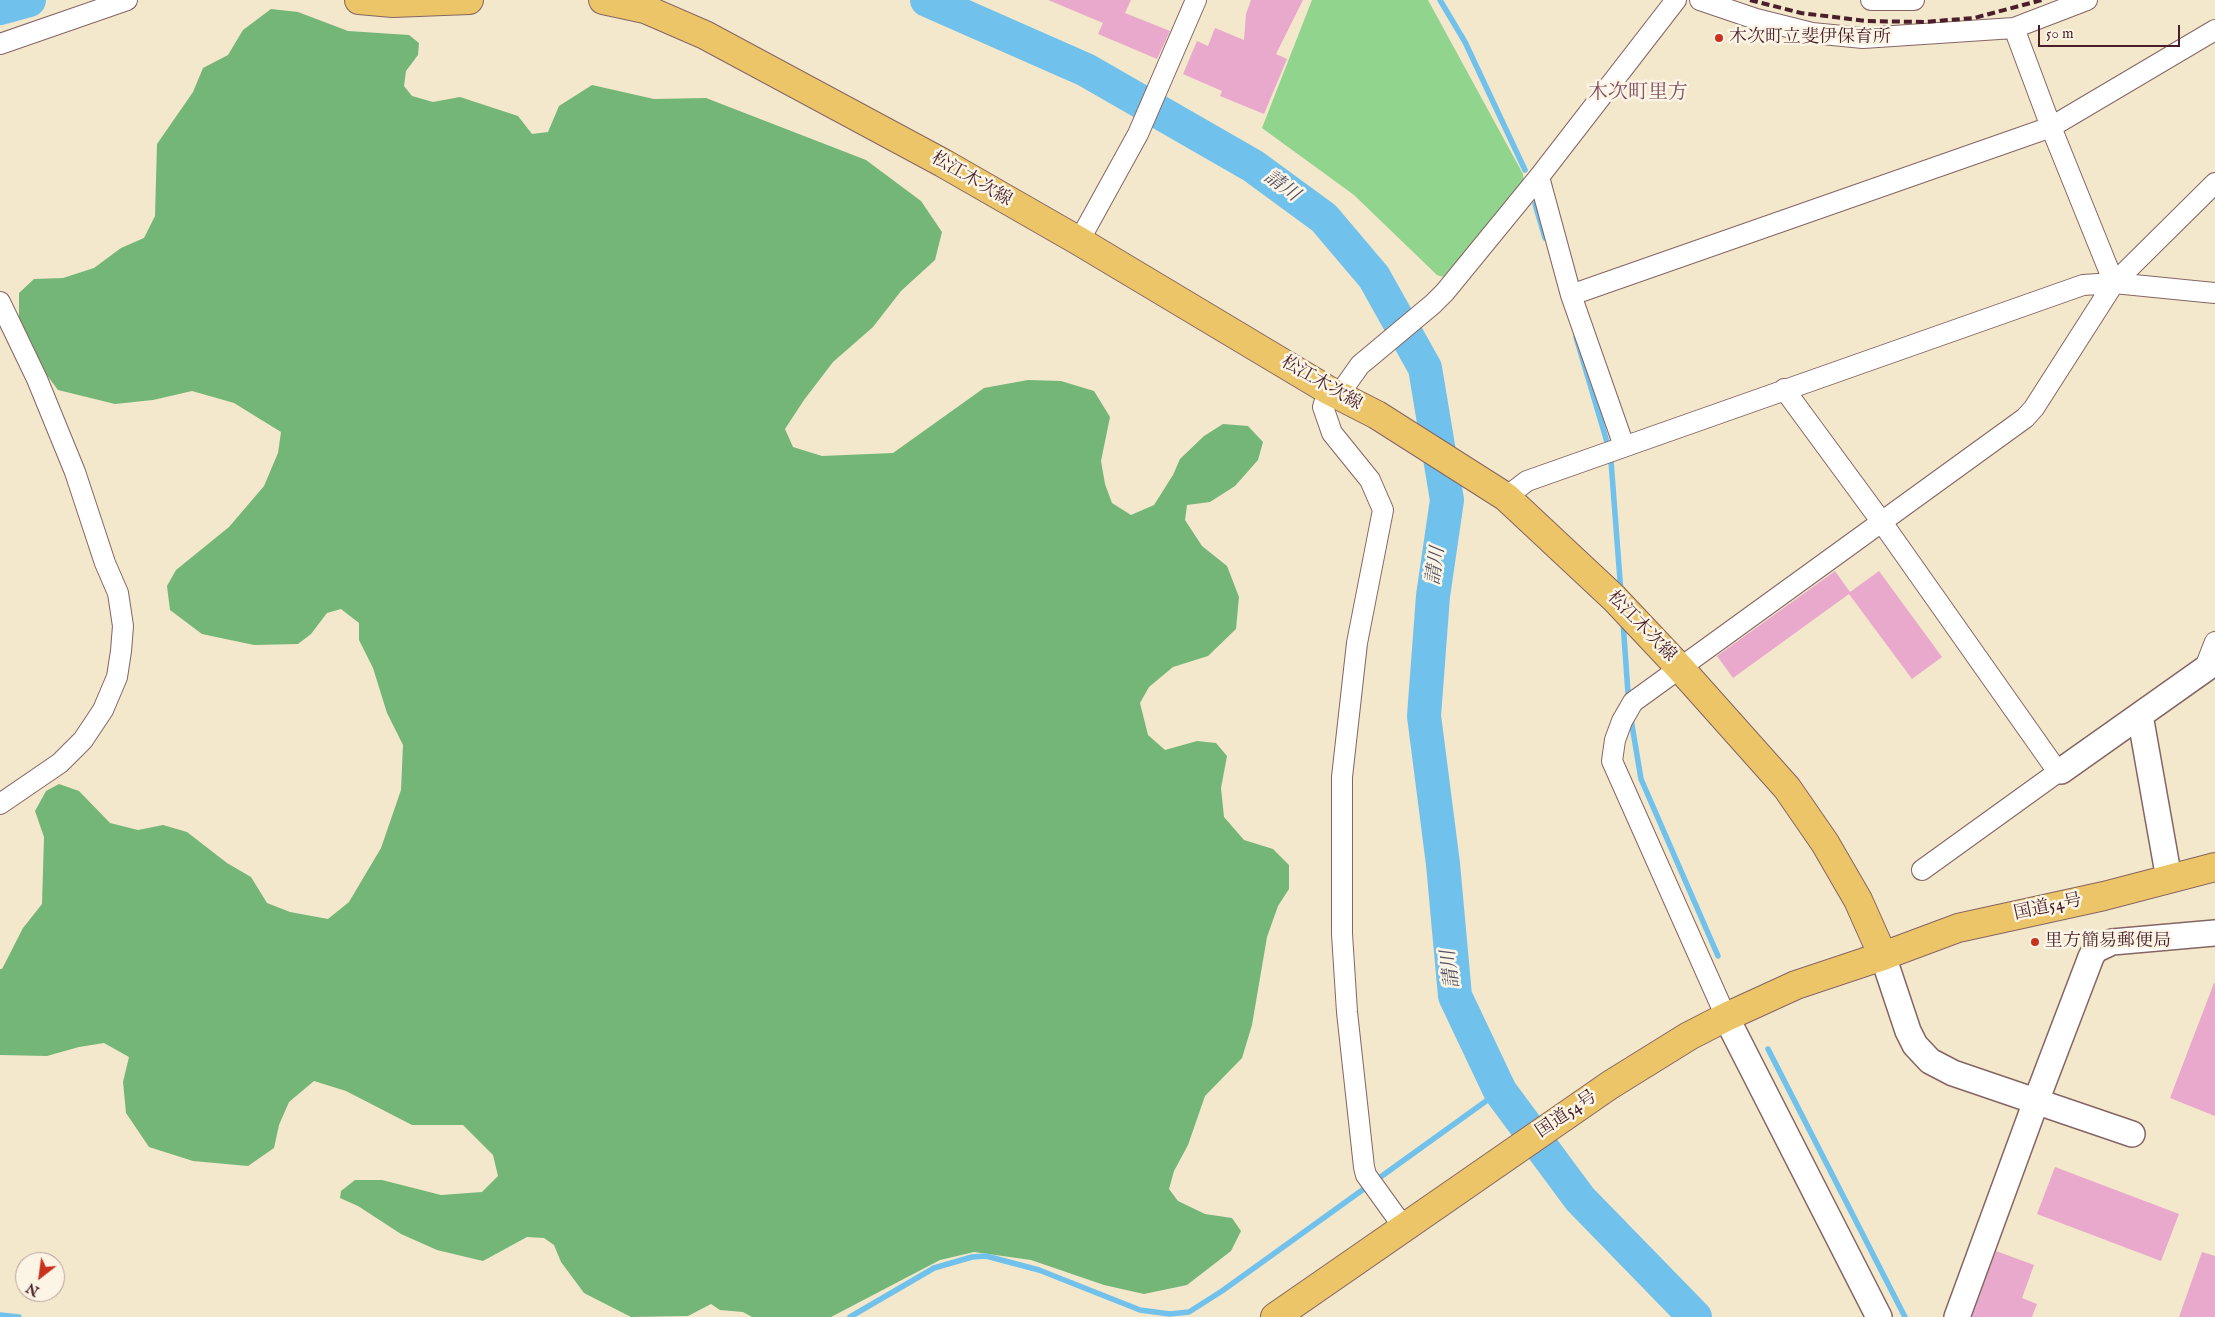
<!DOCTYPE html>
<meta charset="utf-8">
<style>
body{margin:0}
#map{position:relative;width:2215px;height:1317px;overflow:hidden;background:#f3e7cc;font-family:"IM FELL English",serif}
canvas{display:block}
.north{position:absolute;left:15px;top:1252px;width:50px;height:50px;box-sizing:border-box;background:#fcf5e5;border:1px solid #b59f9b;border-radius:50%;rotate:210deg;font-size:14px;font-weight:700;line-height:20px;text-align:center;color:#4a1f2b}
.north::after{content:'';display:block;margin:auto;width:18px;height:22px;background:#c8321e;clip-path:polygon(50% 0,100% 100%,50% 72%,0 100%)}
.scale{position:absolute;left:2038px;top:25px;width:142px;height:22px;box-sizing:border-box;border:2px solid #4a1f2b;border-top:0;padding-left:6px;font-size:15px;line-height:18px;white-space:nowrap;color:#4a1f2b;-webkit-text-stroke:4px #fcf5e5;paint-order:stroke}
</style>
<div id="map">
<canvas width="2215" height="1317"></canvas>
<div class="north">N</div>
<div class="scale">50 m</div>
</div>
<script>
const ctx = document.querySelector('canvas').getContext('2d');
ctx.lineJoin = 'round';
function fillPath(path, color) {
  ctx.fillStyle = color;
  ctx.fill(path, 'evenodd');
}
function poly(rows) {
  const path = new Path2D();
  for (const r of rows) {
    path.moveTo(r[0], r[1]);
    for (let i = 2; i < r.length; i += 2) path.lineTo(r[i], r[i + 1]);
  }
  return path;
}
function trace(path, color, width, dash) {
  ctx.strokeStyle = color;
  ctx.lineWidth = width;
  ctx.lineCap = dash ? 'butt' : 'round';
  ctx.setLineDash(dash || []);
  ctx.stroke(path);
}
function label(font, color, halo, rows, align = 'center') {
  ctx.font = font + ' "IM FELL English","Noto Serif JP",serif';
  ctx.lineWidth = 5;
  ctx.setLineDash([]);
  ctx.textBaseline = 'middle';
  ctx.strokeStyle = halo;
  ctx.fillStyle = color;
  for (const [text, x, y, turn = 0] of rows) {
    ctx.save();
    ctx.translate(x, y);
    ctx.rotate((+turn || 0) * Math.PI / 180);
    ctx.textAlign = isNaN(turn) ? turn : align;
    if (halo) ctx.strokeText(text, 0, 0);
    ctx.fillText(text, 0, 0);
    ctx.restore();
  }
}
fillPath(poly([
 [1312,0,1428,0,1523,174,1524,183,1443,277,1437,275,1354,195,1262,128]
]), '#90d48d');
fillPath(poly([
 [271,9,298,12,348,31,409,35,419,43,418,55,406,71,404,86,412,96,433,102,460,97,518,116,532,134,548,132,559,106,592,85,654,99,706,98,866,160,921,201,942,232,935,260,901,291,873,327,833,362,804,400,785,429,793,447,822,456,893,453,984,388,1028,380,1061,381,1094,391,1110,417,1101,461,1105,484,1112,503,1131,515,1154,505,1173,475,1180,459,1204,436,1223,424,1248,426,1263,442,1258,460,1235,486,1210,502,1187,505,1185,520,1202,546,1227,566,1239,597,1236,629,1208,656,1173,667,1149,687,1140,703,1148,735,1165,750,1197,741,1216,743,1227,756,1221,788,1224,817,1244,840,1273,849,1289,865,1289,889,1278,906,1267,937,1252,1025,1242,1058,1205,1096,1188,1145,1174,1171,1169,1189,1178,1201,1205,1214,1232,1218,1241,1231,1231,1251,1187,1285,1144,1294,1104,1285,1031,1260,974,1252,940,1260,831,1317,752,1317,743,1312,720,1310,711,1304,688,1316,631,1317,584,1293,561,1262,554,1245,544,1238,527,1237,483,1261,437,1250,401,1234,358,1206,340,1198,341,1191,355,1180,382,1180,441,1195,482,1192,498,1176,493,1155,463,1125,412,1125,346,1091,314,1081,289,1102,279,1125,274,1148,248,1166,193,1161,149,1147,126,1113,123,1082,129,1057,104,1043,79,1047,47,1056,0,1055,0,969,2,969,23,928,42,904,44,837,35,811,46,791,59,784,79,791,110,823,138,830,163,825,187,832,227,863,251,877,267,903,290,912,328,919,349,902,381,848,401,790,403,745,387,713,373,668,359,640,359,623,341,609,327,613,311,634,298,644,254,645,202,634,170,610,167,586,176,570,229,527,264,486,278,453,281,432,234,403,192,391,153,400,115,404,58,390,40,366,19,325,19,293,34,279,63,278,94,268,121,248,144,238,155,216,157,144,193,92,203,68,228,55,243,30]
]), '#74b678');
trace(poly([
 [1440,0,1465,42,1525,170],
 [1535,204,1545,238],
 [1576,337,1607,442],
 [1611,461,1621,593],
 [1623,622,1628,693],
 [1631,719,1641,779,1718,956],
 [1768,1049,1905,1317],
 [0,1315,19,1317],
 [850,1317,934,1268,972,1257,986,1256,1039,1270,1140,1310,1170,1314,1189,1312,1222,1291,1500,1091]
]), '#70c1eb', 5.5);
trace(poly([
 [927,0,1086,70,1253,166,1324,218,1374,277,1425,368,1447,500,1433,596,1424,716,1443,864,1455,996,1500,1091,1580,1199,1695,1317],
 [0,8,29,0]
]), '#70c1eb', 34);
fillPath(poly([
 [1048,0,1131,0,1125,13,1170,31,1157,59,1098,34,1103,23],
 [1251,0,1303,0,1276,54,1287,59,1264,114,1220,96,1222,91,1183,74,1197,41,1208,46,1215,28,1244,40,1246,14],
 [1835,571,1850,592,1879,571,1942,657,1912,679,1849,594,1733,678,1717,656],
 [2214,983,2215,983,2215,1116,2170,1098],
 [2055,1167,2179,1214,2161,1261,2037,1214],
 [1996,1251,2034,1265,2022,1298,2037,1304,2032,1317,1972,1317],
 [2202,1252,2215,1256,2215,1317,2179,1317]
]), '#e9a9cc');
const minor = poly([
 [1700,0,1756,19,1812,33,1863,38,2014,28,2087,0],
 [1871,0,1914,0],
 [2014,28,2051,127,2114,283],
 [0,44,127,0],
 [1539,177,1571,295,1624,446],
 [1079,241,1138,134,1196,0],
 [1571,295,2051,127,2215,30],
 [0,302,37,379,75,472,105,563,118,593,123,626,121,651,117,677,103,710,83,740,60,763,0,804],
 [1784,389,1881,521,2058,772,2061,771],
 [1328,390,1323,407,1332,433,1370,480,1383,510,1357,643,1342,777,1342,934,1347,1012,1364,1167,1366,1175,1405,1229],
 [1338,396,1360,365,1433,304,1445,292,1539,177,1676,0],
 [1506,497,1527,481,2083,285,2114,283,2215,293],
 [2204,670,2215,642],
 [1922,870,2058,772],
 [1726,1017,1612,761,1615,740,1622,721,1633,702,2025,418,2034,408,2114,283,2215,183]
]);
const tertiary = poly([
 [2140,715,2169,879],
 [2061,771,2215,662],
 [1883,956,1908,1031,1915,1045,1930,1061,1953,1073,2132,1134],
 [1726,1017,1879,1317],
 [1957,1317,2038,1096,2091,957,2095,950,2112,942,2215,933]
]);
const primary = poly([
 [359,0,393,3,469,0],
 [603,0,645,9,705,35,943,163,1079,241,1328,390,1377,415,1506,497,1614,598,1680,668,1787,788,1825,843,1858,900,1883,956]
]);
const trunk = poly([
 [1275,1317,1610,1085,1689,1036,1726,1017,1796,985,1883,956,1958,928,2104,896,2215,867]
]);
trace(minor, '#856563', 22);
trace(tertiary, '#856563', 28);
trace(primary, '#856563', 30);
trace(trunk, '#856563', 30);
trace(minor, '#fff', 20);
trace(tertiary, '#fff', 25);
trace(primary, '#edc569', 28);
trace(trunk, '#edc569', 28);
trace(poly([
 [1750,0,1801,13,1866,21,1924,22,1974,18,2042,0]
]), '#4a1f2b', 4, [8, 4]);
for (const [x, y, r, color] of [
 [1719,38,5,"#c8321e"],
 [2035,942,5,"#c8321e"]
]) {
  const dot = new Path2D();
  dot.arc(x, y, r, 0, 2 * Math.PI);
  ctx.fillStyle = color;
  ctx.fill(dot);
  trace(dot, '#fcf5e5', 2);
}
label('18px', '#4a1f2b', '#fcf5e5', [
 ["木次町立斐伊保育所",1729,38],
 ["里方簡易郵便局",2045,942]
], 'left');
label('18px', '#4a1f2b', '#fcf5e5', [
 ["松江木次線",971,180,30],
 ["松江木次線",1321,384,30],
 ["松江木次線",1641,627,46],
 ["国道54号",2048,908,-12],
 ["国道54号",1567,1115,-34]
]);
label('italic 19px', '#555065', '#fcf5e5', [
 ["請川",1281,187,36],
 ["請川",1437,566,-82],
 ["請川",1452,969,-97]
]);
label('20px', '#824f63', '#fcf5e5', [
 ["木次町里方",1638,94]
]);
</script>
